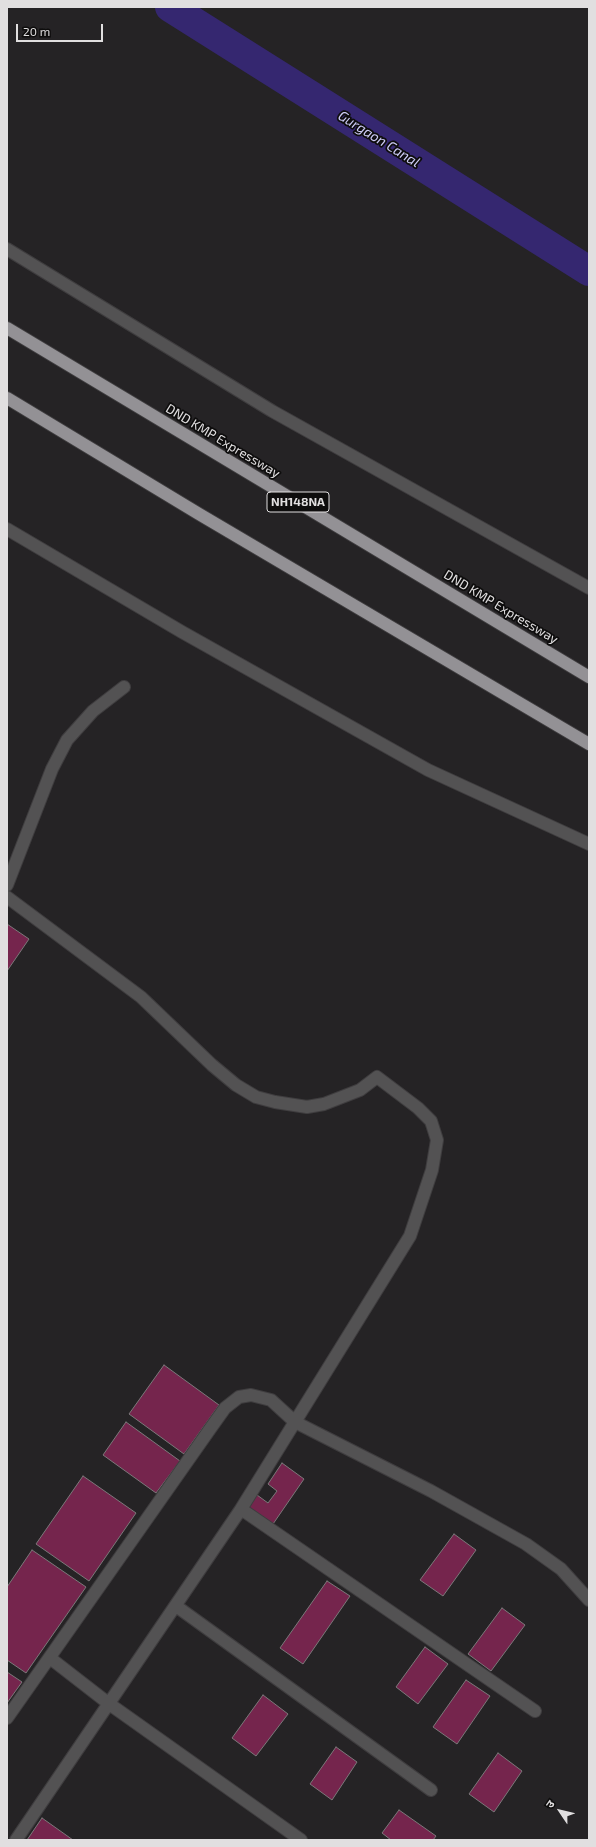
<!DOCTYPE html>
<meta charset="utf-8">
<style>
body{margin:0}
#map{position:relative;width:596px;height:1847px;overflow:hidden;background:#252325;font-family:"Exo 2","Noto Sans Devanagari",sans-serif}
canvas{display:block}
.frame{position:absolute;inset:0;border:8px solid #e1dfe0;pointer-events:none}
.north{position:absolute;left:540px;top:1791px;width:40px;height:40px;-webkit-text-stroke:3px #0e0d0d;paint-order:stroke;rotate:305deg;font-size:11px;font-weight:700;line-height:16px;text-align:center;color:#e1dfe0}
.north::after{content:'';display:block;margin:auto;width:14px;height:18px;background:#e1dfe0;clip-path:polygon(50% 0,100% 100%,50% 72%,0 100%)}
.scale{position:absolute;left:16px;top:24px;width:87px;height:18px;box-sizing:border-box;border:2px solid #e1dfe0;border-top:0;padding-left:5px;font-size:12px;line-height:14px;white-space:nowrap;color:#e1dfe0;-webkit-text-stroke:3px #0e0d0d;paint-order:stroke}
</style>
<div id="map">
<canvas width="596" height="1847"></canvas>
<div class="frame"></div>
<div class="north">उ</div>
<div class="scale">20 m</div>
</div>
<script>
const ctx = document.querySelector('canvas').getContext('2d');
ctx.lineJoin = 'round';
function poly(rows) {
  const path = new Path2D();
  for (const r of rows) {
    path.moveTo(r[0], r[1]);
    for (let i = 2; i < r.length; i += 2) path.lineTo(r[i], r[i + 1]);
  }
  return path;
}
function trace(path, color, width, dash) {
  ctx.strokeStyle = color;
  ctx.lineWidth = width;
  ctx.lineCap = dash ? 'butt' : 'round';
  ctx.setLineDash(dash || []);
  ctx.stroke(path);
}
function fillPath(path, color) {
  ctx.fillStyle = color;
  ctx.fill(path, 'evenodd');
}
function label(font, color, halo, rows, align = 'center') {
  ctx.font = font + ' "Exo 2",sans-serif';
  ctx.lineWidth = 3.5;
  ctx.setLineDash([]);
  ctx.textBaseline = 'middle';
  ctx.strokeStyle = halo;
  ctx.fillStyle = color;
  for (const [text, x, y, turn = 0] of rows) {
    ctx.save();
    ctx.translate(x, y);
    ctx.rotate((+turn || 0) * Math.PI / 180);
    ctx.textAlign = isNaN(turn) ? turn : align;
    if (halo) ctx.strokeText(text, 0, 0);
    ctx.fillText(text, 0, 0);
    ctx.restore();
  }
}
trace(poly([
 [170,7,589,271]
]), '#352770', 30);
const building = poly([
 [7,924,29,939,7,971,7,924],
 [164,1365,219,1405,184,1454,129,1414,164,1365],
 [126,1422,180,1461,156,1493,103,1455,126,1422],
 [282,1463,304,1479,273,1524,248,1507,257,1495,268,1503,277,1491,268,1484,282,1463],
 [83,1476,136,1513,89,1581,36,1544,83,1476],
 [454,1534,476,1550,443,1596,420,1580,454,1534],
 [32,1550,86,1587,26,1673,7,1660,7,1587,32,1550],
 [327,1581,350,1596,303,1664,280,1648,327,1581],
 [502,1608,525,1625,491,1671,468,1654,502,1608],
 [425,1647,448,1664,418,1704,396,1687,425,1647],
 [7,1672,22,1682,7,1703,7,1672],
 [466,1680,490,1696,457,1744,433,1727,466,1680],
 [263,1695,288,1714,256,1756,232,1738,263,1695],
 [336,1747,357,1762,332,1800,310,1784,336,1747],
 [498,1753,522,1771,494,1812,469,1794,498,1753],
 [399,1810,436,1836,433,1840,391,1840,382,1833,399,1810],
 [42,1818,73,1840,27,1840,42,1818]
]);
fillPath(building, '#75254d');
trace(building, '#7c787a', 1);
const minor = poly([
 [7,249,272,411,589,588],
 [7,529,182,632,428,770,589,844],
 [7,885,52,769,67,740,93,711,124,687],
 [7,897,141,997,212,1065,236,1085,256,1097,275,1102,307,1107,324,1104,360,1090,377,1077,418,1108,431,1121,437,1140,432,1170,410,1236,241,1509,16,1840],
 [241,1509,535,1711],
 [176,1606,431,1790],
 [50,1658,108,1703,301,1840],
 [7,1718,210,1429,225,1408,239,1397,251,1395,271,1400,295,1422,431,1491,526,1544,561,1569,589,1600]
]);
const highway = poly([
 [7,328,589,677],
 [7,398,199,514,589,744]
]);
trace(minor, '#3f3d3f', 14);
trace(highway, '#3f3d3f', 14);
trace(minor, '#535253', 12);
trace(highway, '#939195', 12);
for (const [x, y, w] of [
 [298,502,62]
]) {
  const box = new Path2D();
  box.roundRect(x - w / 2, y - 10, w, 20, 3);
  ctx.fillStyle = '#0e0d0d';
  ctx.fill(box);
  trace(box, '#e1dfe0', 1);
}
label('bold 12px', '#e1dfe0', null, [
 ["NH148NA",298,502]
]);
label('13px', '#e1dfe0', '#0e0d0d', [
 ["DND KMP Expressway",223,441,31],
 ["DND KMP Expressway",501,607,31]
]);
label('italic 14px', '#cccaf5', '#0e0d0d', [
 ["Gurgaon Canal",379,139,32]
]);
</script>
